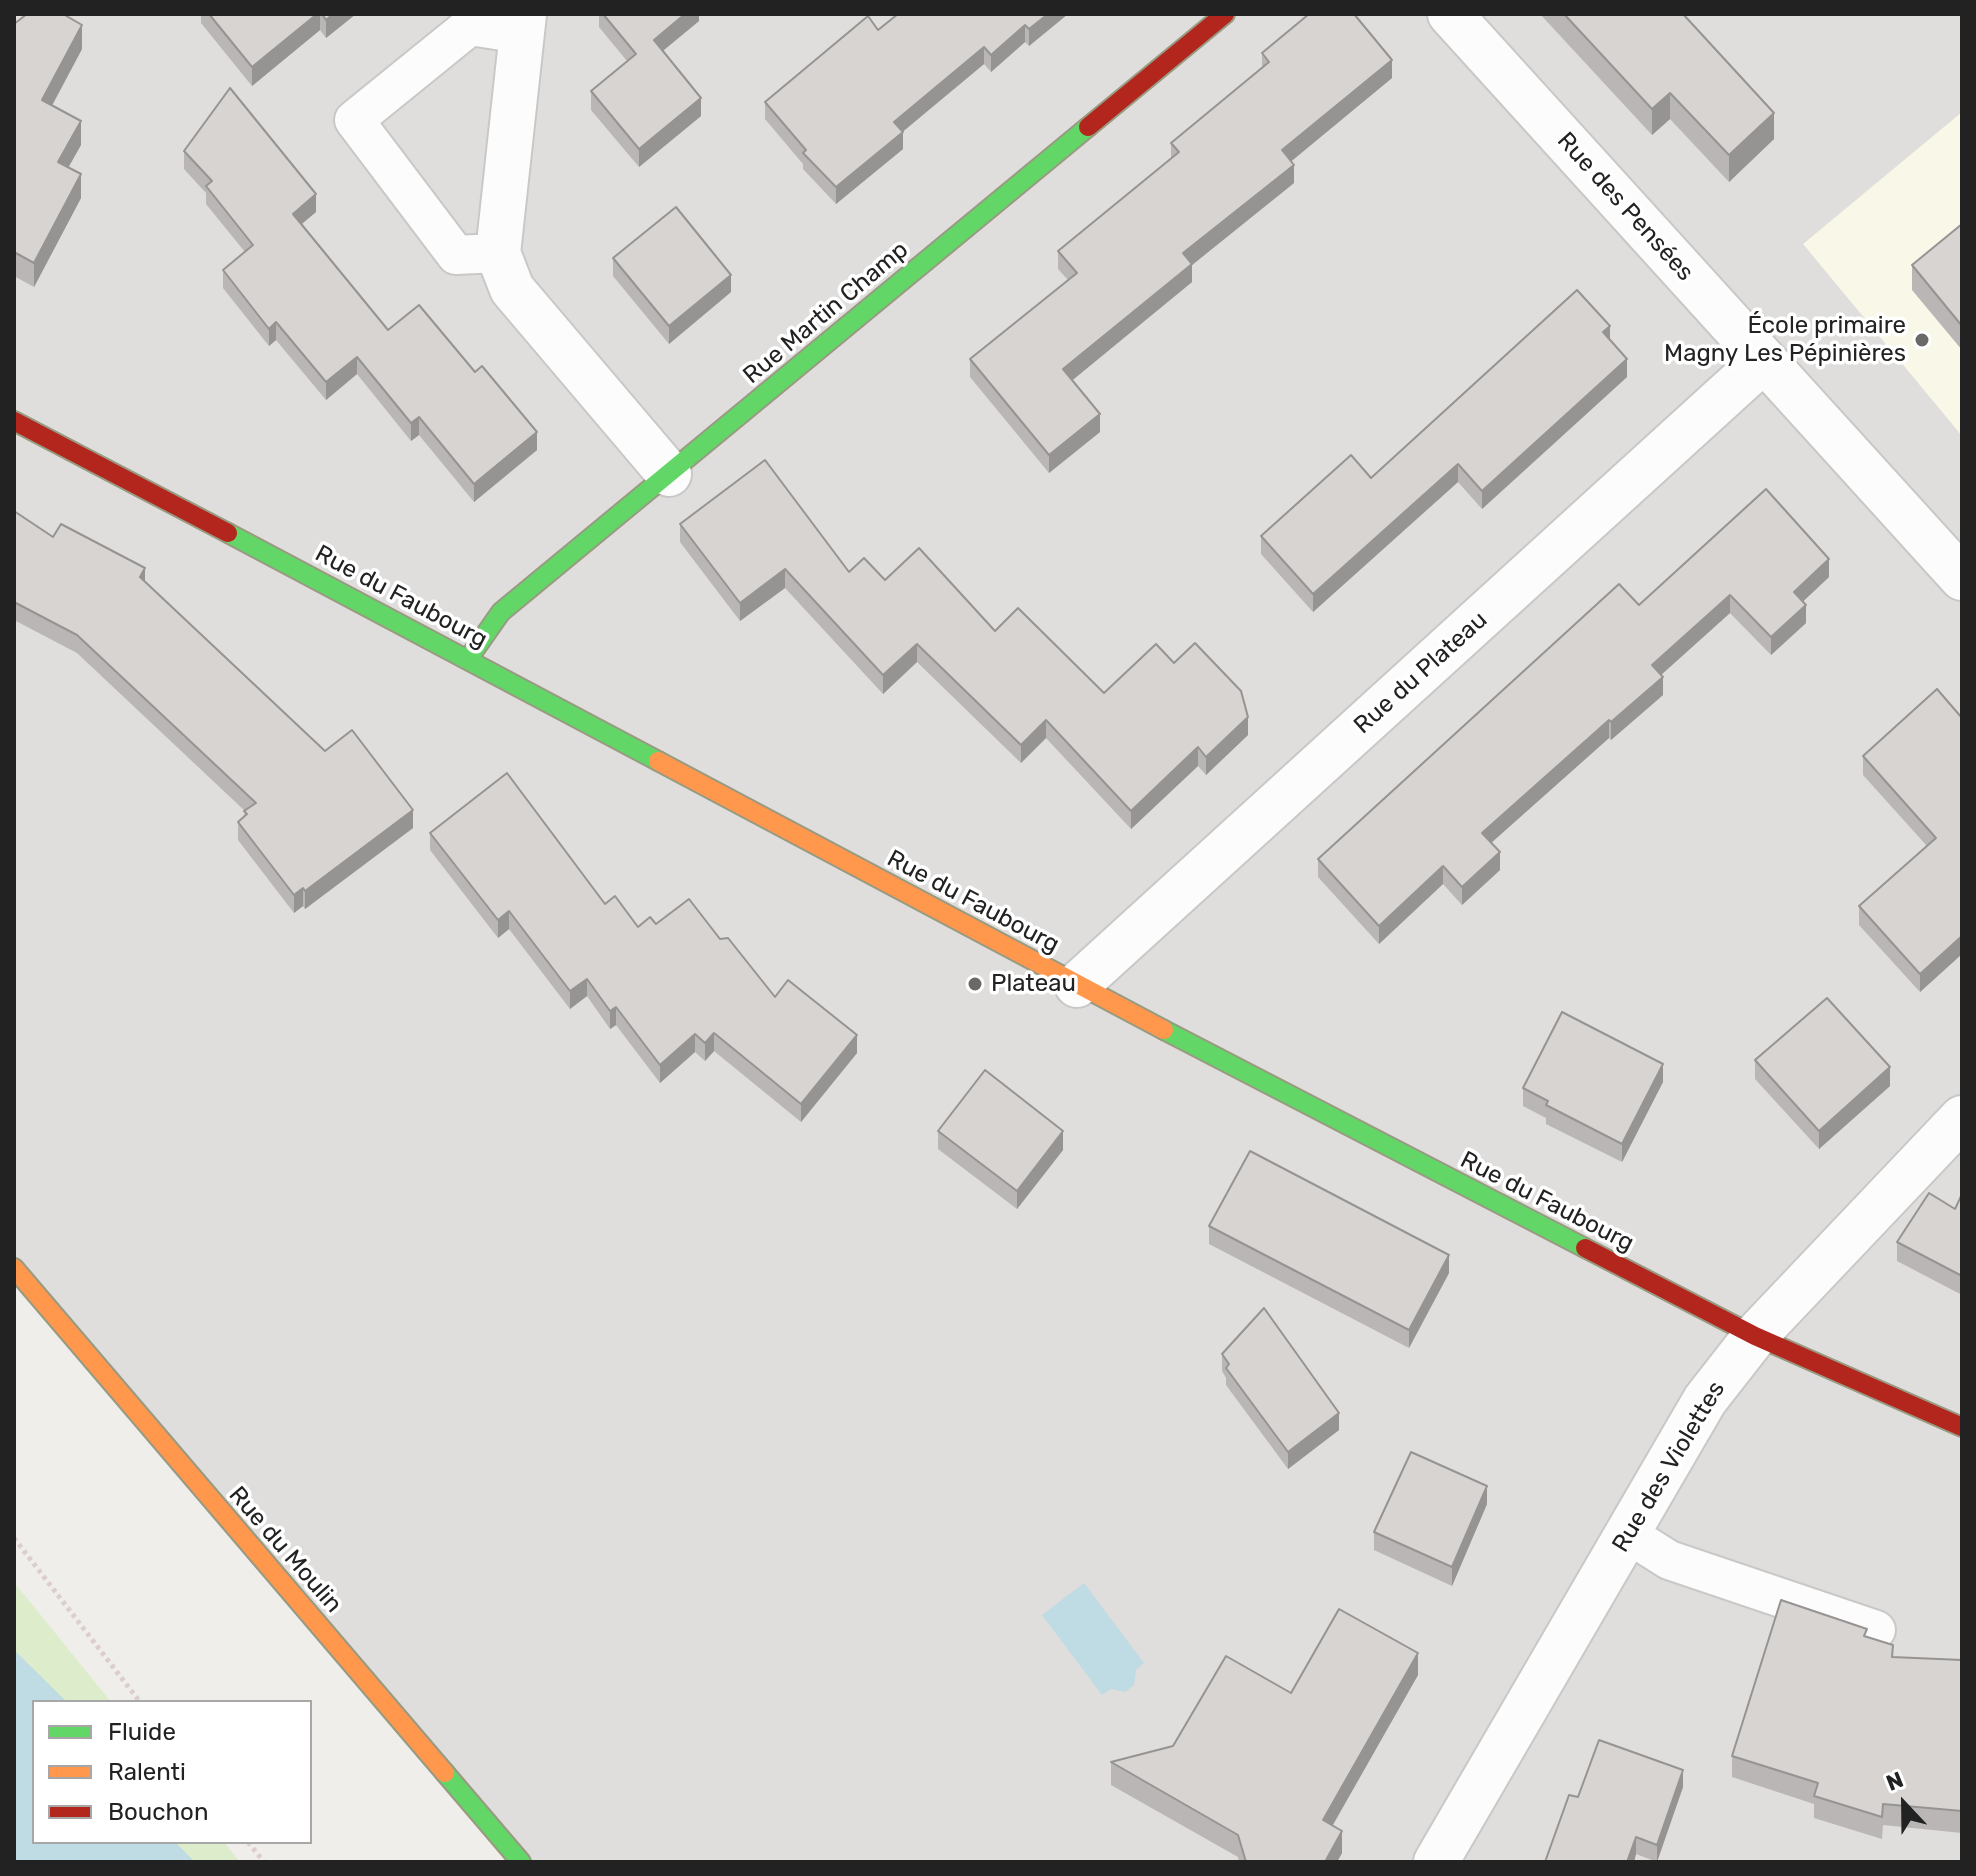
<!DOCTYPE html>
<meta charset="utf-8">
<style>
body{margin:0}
#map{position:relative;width:1976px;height:1876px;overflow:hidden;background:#f0eeeb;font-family:Rubik,sans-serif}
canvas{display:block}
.frame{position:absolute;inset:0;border:16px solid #222;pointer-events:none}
.legend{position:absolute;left:32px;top:1700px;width:280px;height:144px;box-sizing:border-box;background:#fff;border:2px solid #a7a7a7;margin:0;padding:10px 14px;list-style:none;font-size:24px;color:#222}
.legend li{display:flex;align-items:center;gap:16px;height:40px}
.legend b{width:40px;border:2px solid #a7a7a7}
.north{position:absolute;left:1864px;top:1764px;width:80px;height:80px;-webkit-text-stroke:6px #fff;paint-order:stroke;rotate:338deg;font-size:22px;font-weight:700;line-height:32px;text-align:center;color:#222}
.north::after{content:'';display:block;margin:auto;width:28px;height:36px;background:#222;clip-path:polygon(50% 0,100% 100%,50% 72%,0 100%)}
</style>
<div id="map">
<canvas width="1976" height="1876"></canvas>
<div class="frame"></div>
<ul class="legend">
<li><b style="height:10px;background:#63d668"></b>Fluide</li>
<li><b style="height:10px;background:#ff974d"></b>Ralenti</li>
<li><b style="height:10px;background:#b3261e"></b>Bouchon</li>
</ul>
<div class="north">N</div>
</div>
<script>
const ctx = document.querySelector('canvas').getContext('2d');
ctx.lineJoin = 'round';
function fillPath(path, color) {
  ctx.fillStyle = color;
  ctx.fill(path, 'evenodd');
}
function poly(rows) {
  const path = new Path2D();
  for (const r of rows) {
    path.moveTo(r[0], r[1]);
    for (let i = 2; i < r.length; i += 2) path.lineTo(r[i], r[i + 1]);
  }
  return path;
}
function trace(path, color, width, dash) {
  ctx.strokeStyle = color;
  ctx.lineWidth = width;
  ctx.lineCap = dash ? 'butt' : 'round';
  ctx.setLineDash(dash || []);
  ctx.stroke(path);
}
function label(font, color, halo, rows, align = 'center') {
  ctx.font = font + ' Rubik,sans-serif';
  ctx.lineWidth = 7;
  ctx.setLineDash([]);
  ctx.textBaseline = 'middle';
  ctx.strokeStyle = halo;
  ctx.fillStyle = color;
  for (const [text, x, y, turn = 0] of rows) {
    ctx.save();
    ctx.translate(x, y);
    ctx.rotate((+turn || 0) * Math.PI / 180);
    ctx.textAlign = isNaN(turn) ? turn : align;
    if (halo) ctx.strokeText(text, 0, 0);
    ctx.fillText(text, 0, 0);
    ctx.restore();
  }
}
fillPath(poly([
 [14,14,1962,14,1962,1862,521,1862,14,1268]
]), '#dfdedc');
fillPath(poly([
 [1962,112,1962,436,1803,244]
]), '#f8f7e8');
fillPath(poly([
 [14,1582,111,1702,34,1702,34,1842,224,1842,240,1862,14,1862]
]), '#ddeccb');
fillPath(poly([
 [1084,1583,1144,1663,1136,1670,1134,1685,1125,1692,1111,1689,1102,1695,1042,1615],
 [14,1650,67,1702,34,1702,34,1842,175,1842,195,1862,14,1862]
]), '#bfdbe3');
const lane = poly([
 [498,253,456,255,354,120,470,26,522,34],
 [1628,1534,1669,1560,1876,1630]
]);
const street = poly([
 [524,14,498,253,512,289,669,474],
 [1450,14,1962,578],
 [1077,985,1764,360],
 [1436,1862,1705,1400,1755,1336,1962,1118]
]);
const fast = poly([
 [228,533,658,761],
 [468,659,501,612,1088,127],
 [1164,1030,1585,1248],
 [445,1773,521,1862]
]);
const slow = poly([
 [658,761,1164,1030],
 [14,1268,445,1773]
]);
const jam = poly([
 [1088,127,1225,14],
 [14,421,228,533],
 [1585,1248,1755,1336,1962,1427]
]);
trace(lane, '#c9c8c7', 42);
trace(street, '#c9c8c7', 48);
trace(fast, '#999a82', 22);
trace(slow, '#999a82', 22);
trace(jam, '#999a82', 22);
trace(poly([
 [14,1538,140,1702],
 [248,1842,264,1862]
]), '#dccecd', 5, [4, 4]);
trace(lane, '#fdfcfc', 38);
trace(street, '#fdfcfc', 44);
trace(fast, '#63d668', 18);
trace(slow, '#ff974d', 18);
trace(jam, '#b3261e', 18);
fillPath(poly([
 [201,14,356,14,326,38,320,30,252,86,201,23],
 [599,14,699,14,699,21,663,51,701,116,639,167,591,110,591,91,627,61,599,27],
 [1068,14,1029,46,1025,42,991,72,984,64,902,132,903,149,836,204,803,169,803,164,765,119,765,102,878,30],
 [1540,14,1683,14,1774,139,1729,182,1670,119,1652,135],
 [14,24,82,49,52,106,81,145,68,167,81,198,34,287,14,276],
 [1262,53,1392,78,1291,161,1294,183,1192,265,1192,282,1072,380,1100,432,1049,473,970,377,970,359,1068,280,1058,269,1058,251,1171,158,1171,143,1262,68],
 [184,151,316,212,302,224,388,330,537,450,474,502,419,435,411,441,357,374,326,400,276,340,269,346,223,288,223,270,245,252,206,204,206,193,184,169],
 [1962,224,1962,350,1912,290,1912,265],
 [613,258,731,292,669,344,613,276],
 [1610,340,1627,377,1482,509,1458,482,1313,612,1261,554,1261,536,1371,478],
 [14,511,53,537,145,582,325,751,413,828,305,909,303,906,294,913,238,840,238,822,244,816,245,811,77,653,14,620],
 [680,524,849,572,885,580,995,631,1104,693,1174,663,1248,735,1206,775,1198,766,1131,829,1046,738,1021,763,917,662,883,694,785,588,740,621,680,542],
 [1829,577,1803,601,1806,623,1771,655,1730,613,1661,675,1663,695,1611,740,1609,738,1491,843,1500,870,1462,905,1443,884,1379,944,1318,877,1318,859,1639,605],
 [1962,718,1962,954,1920,992,1859,925,1859,906,1927,846,1863,775,1863,756],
 [430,833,605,904,638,927,656,924,720,939,775,997,857,1053,801,1122,714,1051,705,1061,695,1052,660,1083,616,1025,610,1029,587,996,570,1009,509,929,498,938,430,850],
 [1755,1060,1890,1086,1819,1149,1755,1079],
 [1663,1082,1622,1162,1546,1124,1546,1118,1523,1106,1523,1088],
 [938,1131,1063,1150,1017,1209,938,1149],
 [1962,1194,1962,1295,1897,1261,1897,1242,1955,1209],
 [1209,1226,1449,1273,1409,1348,1209,1244],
 [1222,1354,1339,1430,1288,1469,1226,1385,1226,1378,1222,1371],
 [1487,1504,1452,1586,1374,1550,1374,1532],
 [1867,1637,1893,1657,1962,1660,1962,1833,1883,1825,1882,1839,1814,1818,1814,1804,1732,1777,1732,1756],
 [1418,1675,1333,1825,1342,1853,1337,1862,1239,1862,1238,1857,1111,1785,1111,1762,1173,1746,1291,1693],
 [1683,1787,1657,1862,1636,1854,1634,1862,1545,1862,1578,1797]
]), '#b9b6b5');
fillPath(poly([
 [317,14,320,14,320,30,252,86,252,67],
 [333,14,356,14,326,38,326,20],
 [685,14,699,14,699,21,654,58,654,40],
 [1048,14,1068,14,1029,46,1029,29],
 [82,25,82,49,42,124,42,100],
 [1025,25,1025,42,991,72,991,55],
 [984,47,984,64,894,139,894,122],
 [1392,60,1392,78,1282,169,1282,150],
 [1670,93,1670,119,1652,135,1652,109],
 [701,98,701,116,639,167,639,149],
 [1774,113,1774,139,1729,182,1729,155],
 [81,121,81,145,58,186,58,162],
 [903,132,903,149,836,204,836,187],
 [1294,165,1294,183,1192,265,1192,282,1063,388,1063,369,1183,253],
 [81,174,81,198,34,287,34,263],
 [316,194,316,212,293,231,293,214],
 [731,275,731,292,669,344,669,326],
 [276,322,276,340,269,346,269,329],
 [1610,326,1610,344,1603,332],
 [357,357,357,374,326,400,326,382],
 [1627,359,1627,377,1482,509,1482,491],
 [1100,414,1100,432,1049,473,1049,455],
 [419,417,419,435,411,441,411,423],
 [537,432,537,450,474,502,474,484],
 [1458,464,1458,482,1313,612,1313,594],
 [1829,559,1829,577,1794,610,1794,592],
 [145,568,145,586,140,577],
 [785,569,785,588,740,621,740,603],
 [1730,595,1730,613,1652,683,1652,665],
 [1806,605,1806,623,1771,655,1771,637],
 [917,644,917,662,883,694,883,675],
 [1663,677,1663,695,1611,740,1611,722],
 [1248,717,1248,735,1206,775,1206,757],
 [1046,720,1046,738,1021,763,1021,745],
 [1609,720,1609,738,1482,851,1482,833],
 [1198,747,1198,766,1131,829,1131,811],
 [413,810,413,828,305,909,305,891],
 [1500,852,1500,870,1462,905,1462,887],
 [1443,866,1443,884,1379,944,1379,926],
 [303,888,303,906,294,913,294,895],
 [509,911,509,929,498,938,498,920],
 [1962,936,1962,954,1920,992,1920,974],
 [587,979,587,996,570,1009,570,991],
 [616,1007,616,1025,610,1029,610,1011],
 [714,1033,714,1051,705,1061,705,1043],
 [695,1034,695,1052,660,1083,660,1065],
 [857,1035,857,1053,801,1122,801,1104],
 [1663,1064,1663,1082,1622,1162,1622,1144],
 [1890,1067,1890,1086,1819,1149,1819,1131],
 [1063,1131,1063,1150,1017,1209,1017,1191],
 [1449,1255,1449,1273,1409,1348,1409,1330],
 [1339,1413,1339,1430,1288,1469,1288,1452],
 [1487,1486,1487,1504,1452,1586,1452,1567],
 [1418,1653,1418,1675,1323,1842,1323,1820],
 [1683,1770,1683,1787,1657,1862,1657,1845],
 [1342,1831,1342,1853,1337,1862,1325,1862],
 [1636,1837,1636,1854,1634,1862,1627,1862]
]), '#969493');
const building = poly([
 [27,14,63,14,82,25,42,100,81,121,58,162,81,174,34,263,14,252,14,24,27,14],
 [209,14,317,14,252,67,209,14],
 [322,14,333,14,326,20,322,14],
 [603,14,685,14,654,40,701,98,639,149,591,91,636,54,603,14],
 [898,14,1048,14,1029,29,1025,25,991,55,984,47,894,122,903,132,836,187,803,153,806,150,765,102,868,16,878,30,898,14],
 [1309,14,1354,14,1392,60,1282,150,1294,165,1183,253,1192,264,1063,369,1100,414,1049,455,970,359,1077,273,1058,251,1179,152,1171,143,1269,62,1262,53,1309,14],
 [1564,14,1683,14,1774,113,1729,155,1670,93,1652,109,1564,14],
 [230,88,316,194,293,214,388,330,419,305,475,372,482,366,537,432,474,484,419,417,411,423,357,357,326,382,276,322,269,329,223,270,253,245,206,186,212,181,184,151,230,88],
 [676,207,731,275,669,326,613,258,676,207],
 [1962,224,1962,326,1912,265,1962,224],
 [1577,290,1610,326,1603,332,1627,359,1482,491,1458,464,1313,594,1261,536,1351,455,1371,478,1577,290],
 [765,460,849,572,864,558,885,580,919,548,995,631,1018,608,1104,693,1156,644,1174,663,1195,643,1241,691,1248,717,1206,757,1198,747,1131,811,1046,720,1021,745,917,644,883,675,785,569,740,603,680,524,765,460],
 [1766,489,1829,559,1794,592,1806,605,1771,637,1730,595,1652,665,1663,677,1611,722,1609,720,1482,833,1500,852,1462,887,1443,866,1379,926,1318,859,1619,584,1639,605,1766,489],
 [14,511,53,537,61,524,145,568,140,577,325,751,352,730,413,810,305,891,303,888,294,895,238,822,247,814,244,811,256,803,77,635,14,602,14,511],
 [1937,689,1962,718,1962,936,1920,974,1859,906,1936,838,1863,756,1937,689],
 [507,773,605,904,615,896,638,927,650,917,656,924,689,899,720,939,728,938,775,997,788,980,857,1035,801,1104,714,1033,705,1043,695,1034,660,1065,616,1007,610,1011,587,979,570,991,509,911,498,920,430,833,507,773],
 [1827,998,1890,1067,1819,1131,1755,1060,1827,998],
 [1562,1012,1663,1064,1622,1144,1546,1105,1548,1101,1523,1088,1562,1012],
 [985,1070,1063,1131,1017,1191,938,1131,985,1070],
 [1250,1151,1449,1255,1409,1330,1209,1226,1250,1151],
 [1929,1193,1955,1209,1962,1194,1962,1276,1897,1242,1929,1193],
 [1264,1308,1339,1413,1288,1452,1226,1368,1229,1364,1222,1354,1264,1308],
 [1411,1452,1487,1486,1452,1567,1374,1532,1411,1452],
 [1781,1600,1867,1629,1864,1636,1893,1645,1892,1657,1962,1660,1962,1811,1883,1804,1882,1817,1814,1796,1818,1783,1732,1756,1781,1600],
 [1339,1609,1418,1653,1323,1820,1342,1831,1325,1862,1246,1862,1238,1835,1111,1762,1173,1746,1226,1656,1291,1693,1339,1609],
 [1599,1740,1683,1770,1657,1845,1636,1837,1627,1862,1545,1862,1569,1795,1578,1797,1599,1740]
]);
fillPath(building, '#d7d4d2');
trace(building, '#969493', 2);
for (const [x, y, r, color] of [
 [1922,340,8,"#6a6968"],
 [975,984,8,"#6a6968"]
]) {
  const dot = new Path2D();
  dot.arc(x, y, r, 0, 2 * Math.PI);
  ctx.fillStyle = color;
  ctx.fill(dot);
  trace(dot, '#fff', 3);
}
label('24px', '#222', '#fff', [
 ["Rue des Pensées",1625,207,48],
 ["Rue Martin Champ",826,313,-40],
 ["Rue du Faubourg",401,597,28],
 ["Rue du Plateau",1421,673,-42],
 ["Rue du Faubourg",973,902,28],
 ["Rue du Faubourg",1547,1202,27],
 ["Rue des Violettes",1669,1467,-59],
 ["Rue du Moulin",285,1550,49]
]);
label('24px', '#222', '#fff', [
 ["École primaire",1906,326],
 ["Magny Les Pépinières",1906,354],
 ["Plateau",991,984,"left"]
], 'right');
</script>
